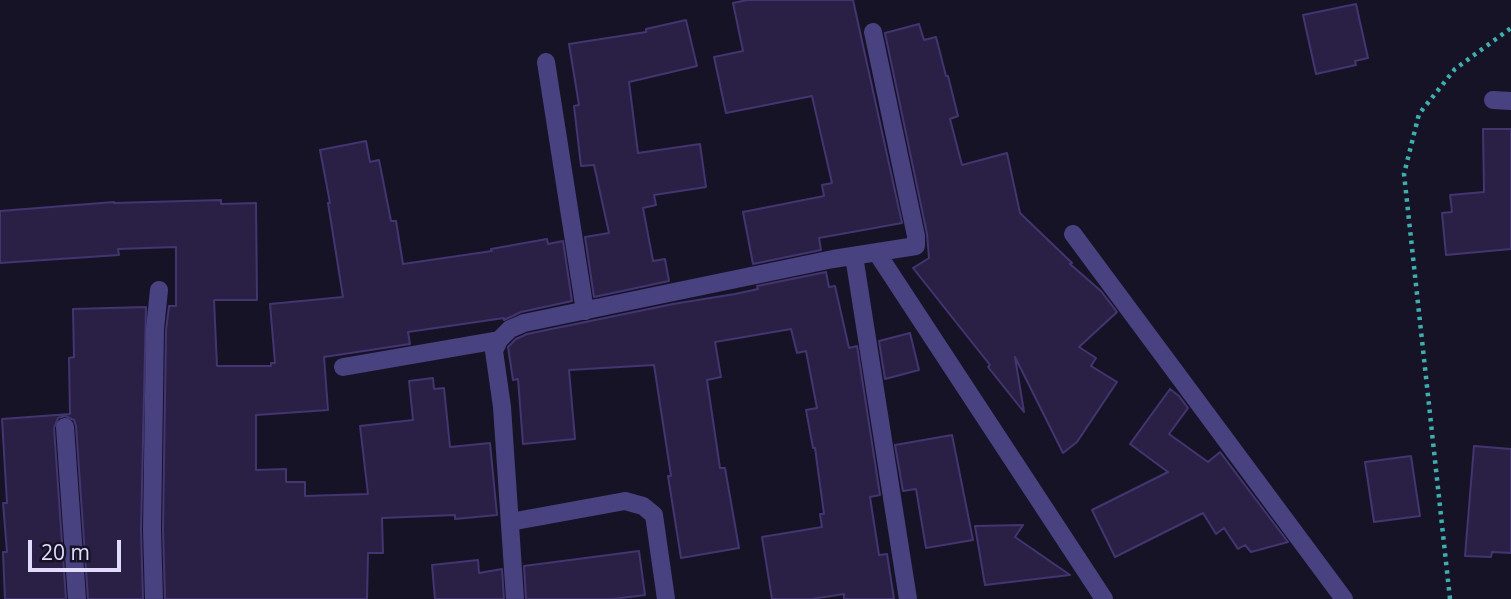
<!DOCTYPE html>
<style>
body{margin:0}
#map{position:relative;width:1511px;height:599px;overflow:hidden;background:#171327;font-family:"Open Sans",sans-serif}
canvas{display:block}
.scale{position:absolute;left:28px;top:540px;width:93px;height:32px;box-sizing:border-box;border:4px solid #e1dcfc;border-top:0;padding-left:9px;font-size:21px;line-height:24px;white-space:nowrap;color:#e1dcfc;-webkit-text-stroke:5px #171327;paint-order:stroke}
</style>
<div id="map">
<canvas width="1511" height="599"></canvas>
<div class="scale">20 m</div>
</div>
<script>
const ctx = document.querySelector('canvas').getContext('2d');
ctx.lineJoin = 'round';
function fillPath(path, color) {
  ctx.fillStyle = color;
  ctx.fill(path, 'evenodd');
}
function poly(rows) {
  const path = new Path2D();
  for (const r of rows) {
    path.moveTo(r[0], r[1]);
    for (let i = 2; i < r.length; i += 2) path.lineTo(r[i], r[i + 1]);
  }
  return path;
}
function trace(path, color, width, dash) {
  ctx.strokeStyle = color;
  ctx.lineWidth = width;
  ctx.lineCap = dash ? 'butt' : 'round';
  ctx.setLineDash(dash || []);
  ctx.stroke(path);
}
const building = poly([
 [747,0,853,0,902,223,819,238,821,250,753,264,743,212,824,196,822,185,832,183,812,96,726,113,714,57,743,51,733,3,747,0],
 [1356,4,1368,58,1355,61,1356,65,1316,74,1303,15,1356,4],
 [686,20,697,66,629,82,638,153,700,144,706,187,654,195,656,205,643,208,653,261,665,259,669,281,594,297,585,237,609,233,594,165,581,166,574,106,579,105,569,44,646,32,646,29,686,20],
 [919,24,924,40,936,37,946,76,948,76,958,116,950,119,962,165,1007,153,1020,213,1072,263,1070,264,1101,291,1117,312,1079,347,1096,358,1091,366,1117,382,1077,442,1063,453,1015,357,1024,412,988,367,990,365,913,268,929,258,927,234,885,33,919,24],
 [1483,129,1511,129,1511,249,1446,255,1442,213,1452,212,1450,195,1484,192,1483,129],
 [366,141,370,162,379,160,391,221,396,221,403,264,492,251,491,249,547,239,548,244,563,241,572,301,521,312,504,320,504,318,408,332,410,344,324,357,328,410,256,415,256,470,286,469,286,482,305,482,305,496,368,494,360,426,413,420,409,381,433,378,434,389,444,388,450,447,490,443,497,515,455,519,455,515,382,518,383,553,368,553,367,599,165,599,163,530,166,330,169,306,176,306,176,247,118,249,119,255,0,263,0,211,114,202,114,203,221,200,221,204,256,203,257,300,214,300,217,366,271,366,271,363,275,363,270,304,343,297,328,203,330,203,320,150,366,141],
 [826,272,829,287,835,286,849,348,857,346,880,495,870,497,879,555,887,554,894,599,844,599,844,594,812,599,772,599,762,537,822,527,820,514,824,514,815,448,813,448,806,410,817,408,806,351,797,353,791,329,715,342,721,377,707,380,720,468,725,468,739,548,681,558,668,476,671,476,654,365,569,370,575,439,523,444,518,379,513,380,508,347,516,339,527,334,673,304,735,294,758,289,757,286,826,272],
 [146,307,141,530,143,599,88,599,76,426,74,420,65,416,58,418,54,428,66,599,5,599,3,552,7,552,3,503,7,503,2,419,70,414,69,358,74,357,73,309,146,307],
 [910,333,919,370,885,379,879,341,910,333],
 [1170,389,1179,396,1188,408,1169,434,1208,462,1220,452,1288,542,1251,552,1245,545,1238,549,1224,528,1216,534,1203,513,1115,557,1092,510,1168,472,1130,444,1170,389],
 [952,435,973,540,926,548,916,489,903,491,895,445,952,435],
 [1474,446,1511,449,1511,553,1492,552,1491,557,1465,556,1474,446],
 [1411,456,1420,516,1374,522,1365,462,1411,456],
 [1023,525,1015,537,1070,575,985,585,975,526,1023,525],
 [639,551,645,595,613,599,526,599,524,566,639,551],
 [478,560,479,573,502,569,504,599,435,599,432,565,478,560]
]);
fillPath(building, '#2a2046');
trace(building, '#433570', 2);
trace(poly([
 [1450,599,1404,174,1419,114,1455,69,1511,28]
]), '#3cafae', 4.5, [3.5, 5]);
trace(poly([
 [546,62,585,311],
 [1493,100,1511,101],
 [1073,234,1344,599],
 [877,253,1104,599],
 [854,256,908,599],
 [343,367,499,340],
 [65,427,77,599],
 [510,522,625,501,643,506,654,515,666,599],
 [154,599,152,530,155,329,159,290],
 [515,599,502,407,494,351,499,340,510,329,524,323,833,259,916,246,916,236,873,32]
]), '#484281', 18);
</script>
